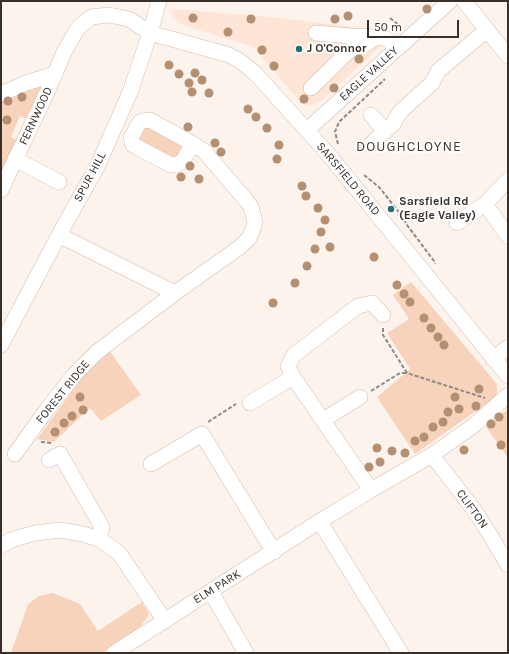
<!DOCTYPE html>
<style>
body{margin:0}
#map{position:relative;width:509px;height:654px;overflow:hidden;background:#fdf3ed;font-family:Karla,sans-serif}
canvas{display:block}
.frame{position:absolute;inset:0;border:2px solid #392f29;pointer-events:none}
.scale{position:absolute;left:367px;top:20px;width:92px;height:18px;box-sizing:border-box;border:2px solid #392f29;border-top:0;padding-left:5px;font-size:12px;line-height:14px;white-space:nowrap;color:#392f29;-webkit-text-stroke:3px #fff;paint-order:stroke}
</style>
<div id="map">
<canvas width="509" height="654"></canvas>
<div class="frame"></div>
<div class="scale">50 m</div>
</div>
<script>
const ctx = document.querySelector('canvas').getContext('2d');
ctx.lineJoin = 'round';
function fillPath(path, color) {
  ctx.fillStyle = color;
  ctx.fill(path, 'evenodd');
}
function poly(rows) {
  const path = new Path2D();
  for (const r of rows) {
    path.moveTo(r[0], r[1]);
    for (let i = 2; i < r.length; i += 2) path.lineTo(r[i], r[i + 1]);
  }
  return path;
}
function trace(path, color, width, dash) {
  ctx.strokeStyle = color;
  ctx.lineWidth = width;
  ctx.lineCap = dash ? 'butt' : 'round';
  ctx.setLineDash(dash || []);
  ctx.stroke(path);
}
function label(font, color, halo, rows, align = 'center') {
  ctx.font = font + ' Karla,sans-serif';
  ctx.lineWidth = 4;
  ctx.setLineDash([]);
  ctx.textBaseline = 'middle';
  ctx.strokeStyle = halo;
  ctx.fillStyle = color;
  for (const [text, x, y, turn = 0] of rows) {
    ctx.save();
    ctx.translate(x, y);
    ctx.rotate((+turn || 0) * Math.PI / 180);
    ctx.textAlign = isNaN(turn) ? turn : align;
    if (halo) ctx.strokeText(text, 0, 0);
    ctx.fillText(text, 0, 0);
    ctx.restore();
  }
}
fillPath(poly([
 [171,9,262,16,387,31,393,35,321,101,310,106,305,105,301,103,253,47,183,25,173,17]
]), '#ffe5d5');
fillPath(poly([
 [38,85,43,87,29,120,20,116,11,137,18,141,1,175,1,101],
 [146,126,182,146,182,149,175,160,137,141],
 [411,282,497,384,497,396,415,454,377,397,410,369,387,333,409,319,393,295],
 [109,350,141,395,101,421,90,408,54,442,37,439,84,375],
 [508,409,508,458,486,427],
 [53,593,80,604,98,631,142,602,149,614,140,628,102,653,11,653,28,604,39,596]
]), '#f8d3bb');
const minor = poly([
 [464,1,508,56],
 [316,33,350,36,376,37],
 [311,88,350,50,369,42,376,37,385,38,398,48],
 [1,94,26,83,55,74],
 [371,115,385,131],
 [307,130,450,1],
 [372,143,393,124,400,112,432,83,438,71,487,30],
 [15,159,59,182],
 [1,190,50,86,64,52,78,28,91,17,109,15,129,19,150,33,229,55,240,61,255,73,329,155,508,376],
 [485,204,508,236],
 [457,223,485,204,508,180],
 [59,235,175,293],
 [1,345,59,235,98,165,130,92,150,33,159,1],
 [493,359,508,347],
 [250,403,293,377],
 [323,420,360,397],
 [15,454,45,412,74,375,97,352,175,293,240,247,249,238,253,229,255,222,251,207,246,200,204,151,193,144,150,120,142,121,139,123,131,138,133,145,137,147,171,165,175,165,182,162,193,144],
 [432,455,474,510,489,533,508,565],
 [49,460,60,454,102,527,99,539],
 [151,464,202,434,274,552],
 [371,490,293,377,288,366,294,355,358,306,372,303,383,315],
 [320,522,401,653],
 [1,546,11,540,35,533,60,530,83,534,99,539,119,553,165,621],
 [211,592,246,653],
 [114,653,317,523,371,490,432,455,473,426,508,395]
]);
trace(minor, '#d3bbac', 16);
trace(poly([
 [390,18,400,26],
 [338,144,335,132,339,122,385,79],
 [364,175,379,187,402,216,407,225,434,261,435,264],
 [383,328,383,335,407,373,485,398],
 [371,391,400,373,407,373],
 [208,422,236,404],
 [41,442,52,443]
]), '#938983', 2, [4, 2]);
trace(minor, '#fff', 15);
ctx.fillStyle = '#b48f71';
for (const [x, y] of [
 [427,9],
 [348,16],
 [193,18],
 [251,19],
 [335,19],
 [228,32],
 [262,50],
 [359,59],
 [169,65],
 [274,66],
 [195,73],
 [179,74],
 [202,80],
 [189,83],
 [334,88],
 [192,92],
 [209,93],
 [22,97],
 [304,99],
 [8,101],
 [248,109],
 [256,117],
 [7,120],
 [188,127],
 [267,128],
 [215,143],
 [279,145],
 [221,152],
 [277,159],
 [190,166],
 [181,177],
 [199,179],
 [302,186],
 [306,196],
 [318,208],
 [325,220],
 [321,232],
 [330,247],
 [315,249],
 [374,257],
 [307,266],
 [295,283],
 [397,285],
 [404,294],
 [410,302],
 [273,303],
 [424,318],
 [431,328],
 [438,337],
 [444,345],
 [479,389],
 [80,397],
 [455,397],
 [476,406],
 [459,409],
 [83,410],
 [448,412],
 [72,416],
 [499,417],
 [443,422],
 [64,423],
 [491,424],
 [433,427],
 [55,432],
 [424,437],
 [415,441],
 [501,445],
 [377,448],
 [464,450],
 [392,451],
 [405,453],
 [380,462],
 [369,467]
]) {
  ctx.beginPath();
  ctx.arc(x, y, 4.5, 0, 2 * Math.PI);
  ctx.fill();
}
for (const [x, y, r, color] of [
 [299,49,4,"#236e75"],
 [391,209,4,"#236e75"]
]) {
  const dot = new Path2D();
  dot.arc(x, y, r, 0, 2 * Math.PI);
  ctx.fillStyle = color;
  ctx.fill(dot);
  trace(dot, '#fff', 1.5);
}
label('bold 12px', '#392f29', '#fff', [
 ["J O'Connor",307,49],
 ["Sarsfield Rd",399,202],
 ["(Eagle Valley)",399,216]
], 'left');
label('12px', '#392f29', '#fff', [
 ["EAGLE VALLEY",369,74,-42],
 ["FERNWOOD",36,116,-65],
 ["SPUR HILL",90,177,-62],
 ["SARSFIELD ROAD",348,179,50],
 ["FOREST RIDGE",63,392,-51],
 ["CLIFTON",472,509,54],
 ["ELM PARK",217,587,-32]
]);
ctx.letterSpacing = '1px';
label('14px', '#493629', '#fff', [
 ["DOUGHCLOYNE",409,147]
]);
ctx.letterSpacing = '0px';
</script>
